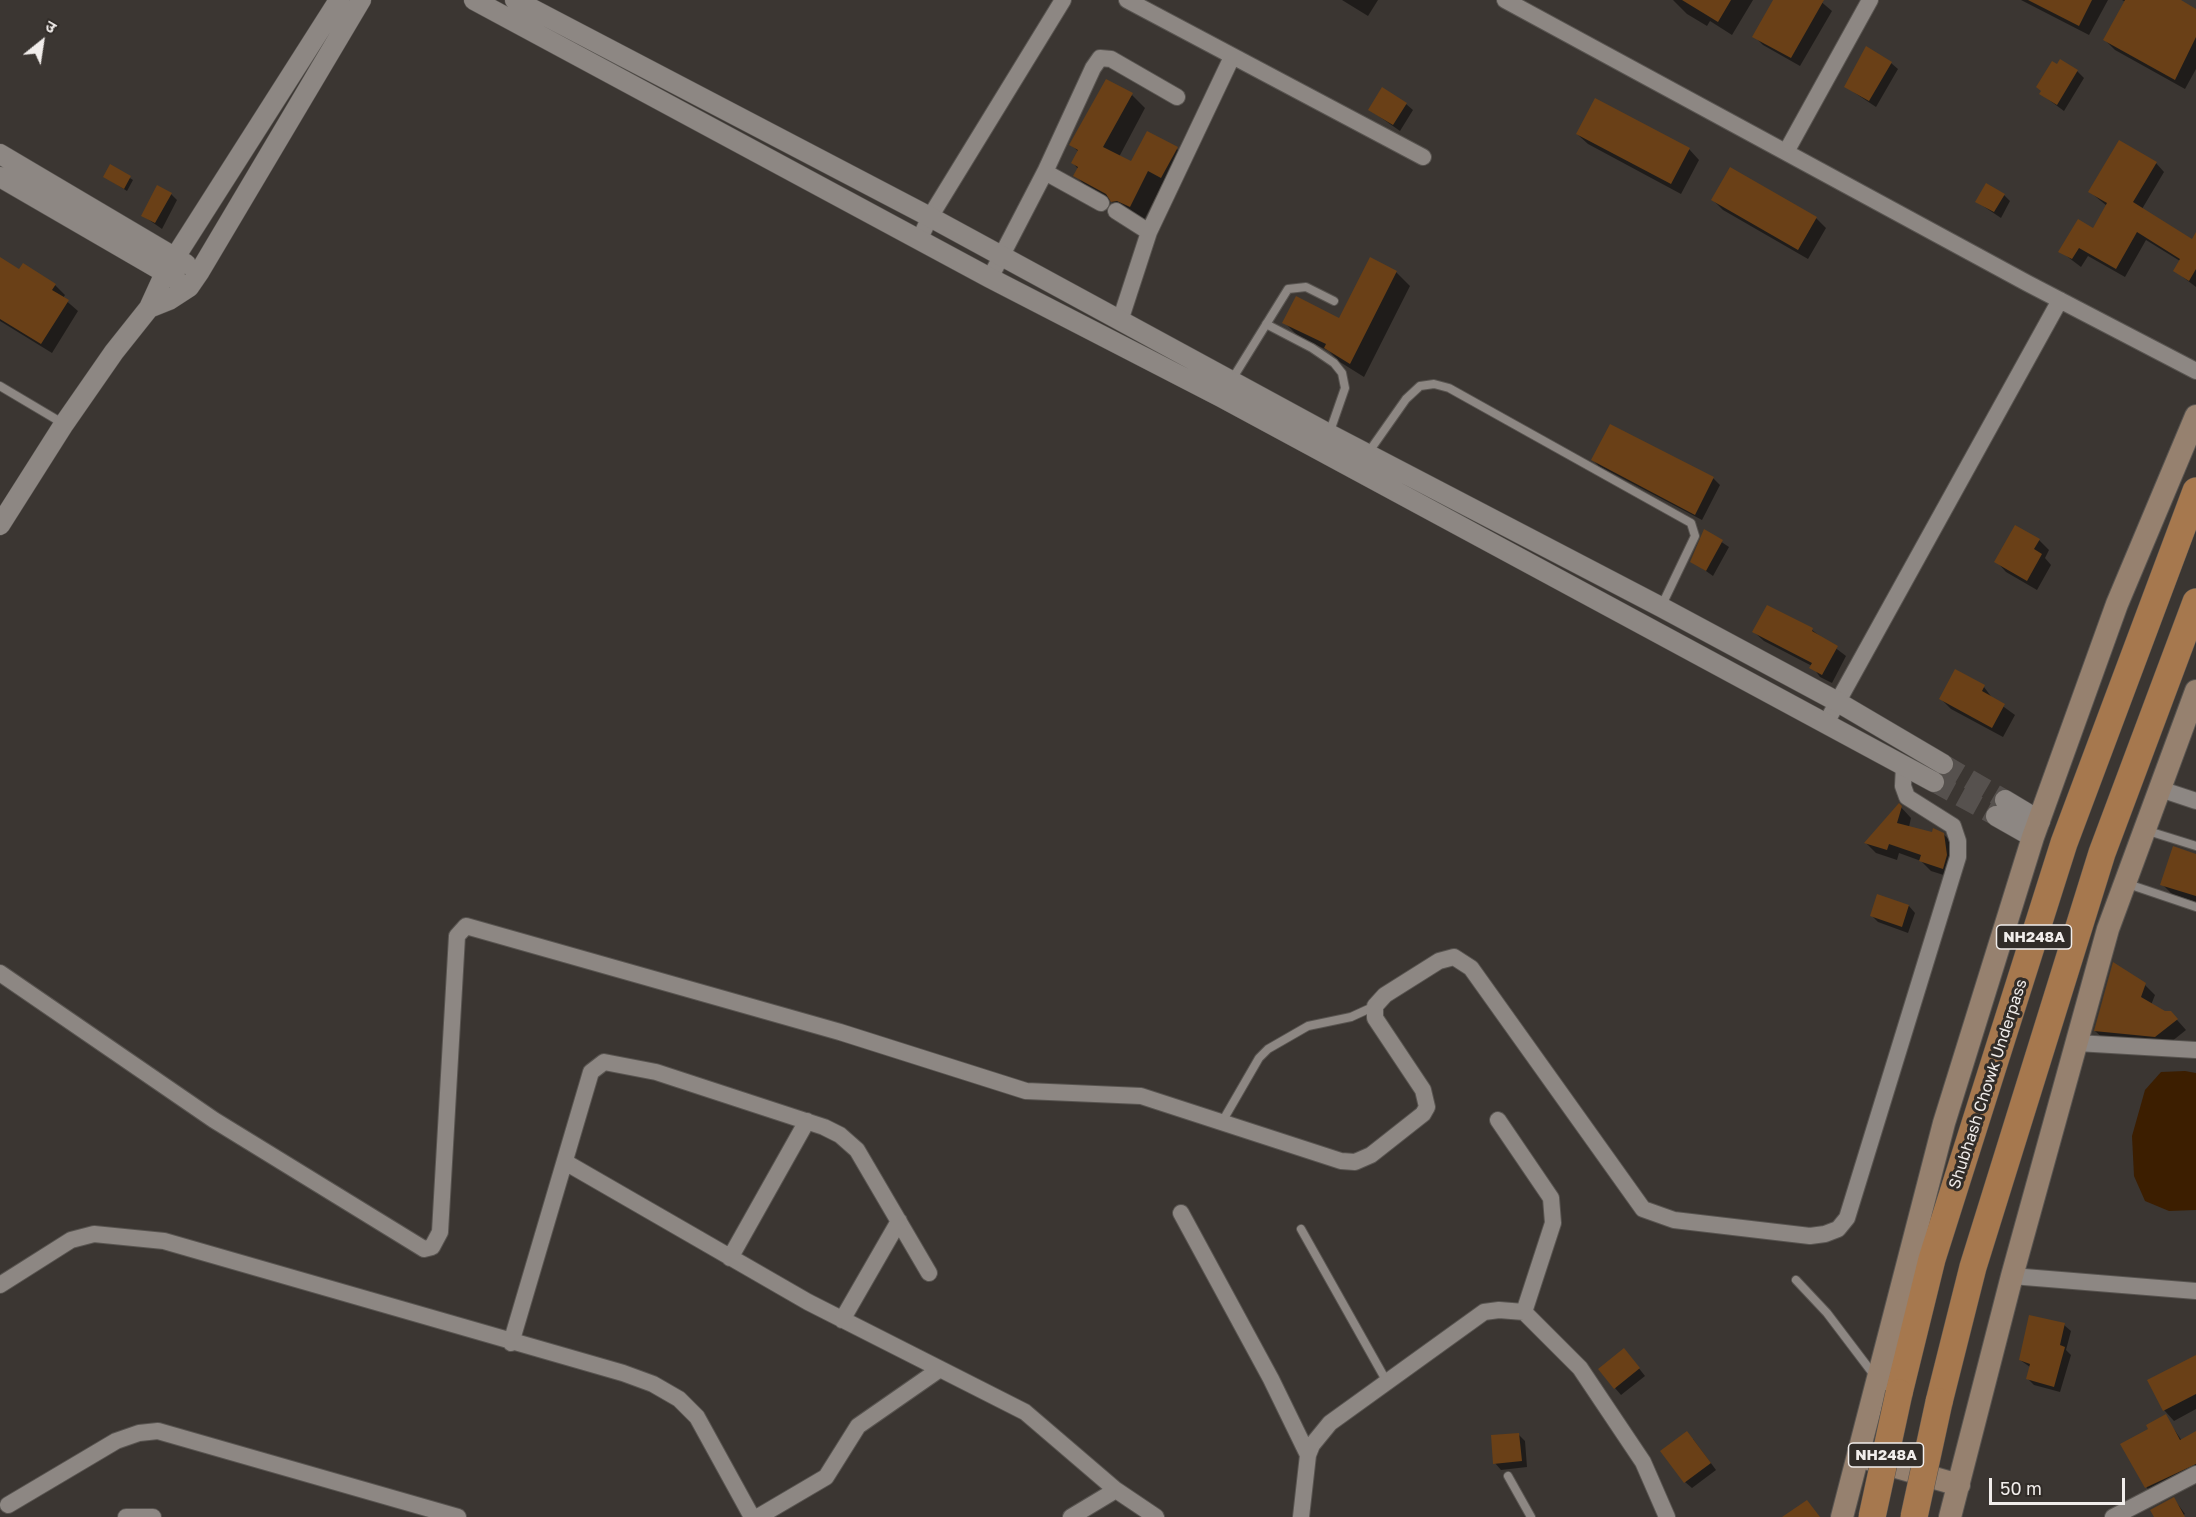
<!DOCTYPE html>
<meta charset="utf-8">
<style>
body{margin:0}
#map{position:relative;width:2196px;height:1517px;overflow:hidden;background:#3b3632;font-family:"Golos Text","Noto Sans Devanagari",sans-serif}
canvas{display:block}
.north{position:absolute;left:12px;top:12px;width:60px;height:60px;-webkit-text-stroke:4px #312c28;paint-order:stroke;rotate:30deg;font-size:16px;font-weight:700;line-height:24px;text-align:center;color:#f1edeb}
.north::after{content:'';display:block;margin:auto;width:21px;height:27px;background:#f1edeb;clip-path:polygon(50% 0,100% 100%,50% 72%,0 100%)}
.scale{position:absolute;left:1989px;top:1478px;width:136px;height:27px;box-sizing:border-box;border:3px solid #f1edeb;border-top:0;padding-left:8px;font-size:18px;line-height:21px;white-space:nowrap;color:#f1edeb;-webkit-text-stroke:4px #312c28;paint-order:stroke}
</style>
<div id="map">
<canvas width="2196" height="1517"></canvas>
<div class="north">उ</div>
<div class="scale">50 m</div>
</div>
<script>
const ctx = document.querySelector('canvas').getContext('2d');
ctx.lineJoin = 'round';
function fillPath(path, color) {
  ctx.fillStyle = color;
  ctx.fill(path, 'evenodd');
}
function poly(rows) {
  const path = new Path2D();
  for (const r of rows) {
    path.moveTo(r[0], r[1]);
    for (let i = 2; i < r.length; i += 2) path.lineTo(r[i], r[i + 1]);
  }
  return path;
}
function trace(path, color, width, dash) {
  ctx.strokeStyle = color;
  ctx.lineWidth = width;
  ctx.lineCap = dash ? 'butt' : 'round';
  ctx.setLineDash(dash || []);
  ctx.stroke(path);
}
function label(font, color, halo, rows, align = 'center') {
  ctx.font = font + ' "Golos Text",sans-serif';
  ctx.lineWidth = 6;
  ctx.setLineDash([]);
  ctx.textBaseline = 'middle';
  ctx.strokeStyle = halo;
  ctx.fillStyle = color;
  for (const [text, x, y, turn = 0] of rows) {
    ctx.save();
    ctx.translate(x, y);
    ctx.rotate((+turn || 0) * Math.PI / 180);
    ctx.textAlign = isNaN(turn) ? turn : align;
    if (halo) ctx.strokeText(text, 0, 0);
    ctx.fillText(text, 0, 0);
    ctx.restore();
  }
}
fillPath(poly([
 [2185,1071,2196,1073,2196,1210,2169,1211,2145,1201,2134,1176,2132,1136,2145,1090,2161,1072]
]), '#3c1e00');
fillPath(poly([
 [1342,0,1378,0,1368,16],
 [1673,0,1753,0,1732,35,1710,21,1707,26,1687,14],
 [1775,0,1819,0,1832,11,1800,66,1763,45,1754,36],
 [2021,0,2108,0,2089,35],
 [2122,0,2178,0,2196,10,2196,69,2185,89,2115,50,2105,40,2126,2],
 [1891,63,1898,69,1876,107,1846,87],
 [2077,71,2084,78,2064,111,2041,94],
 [1132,95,1145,108,1119,157,1132,163,1177,149,1190,162,1175,191,1162,184,1144,220,1089,189,1075,175,1078,169,1073,163,1079,152,1071,145],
 [1406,104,1413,110,1400,131,1370,110],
 [1577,134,1689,149,1699,160,1681,194,1588,144],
 [2156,163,2164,172,2142,209,2192,241,2196,235,2196,287,2175,271,2180,261,2146,240,2125,277,2088,256,2081,267,2060,251,2094,230,2107,206,2090,192],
 [111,166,133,180,127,191,108,179],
 [171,194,177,200,162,229,142,215],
 [2004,195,2010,201,2001,218,1977,202],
 [1713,200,1816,218,1826,228,1808,259,1723,210],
 [0,268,19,271,55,285,65,295,63,298,78,311,52,353,0,321],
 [1396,272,1410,286,1364,377,1340,362,1329,351,1298,336,1284,322,1340,320],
 [1593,460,1713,478,1720,485,1702,520,1599,466],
 [1705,531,1729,547,1713,576,1692,561],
 [2039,540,2049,550,2045,558,2051,565,2037,590,2006,572,1996,561],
 [1812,630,1846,656,1832,683,1820,677,1812,666,1764,641,1754,632],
 [1984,687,1993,699,2015,715,2003,737,1951,709,1941,699],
 [1899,805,1911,818,1909,827,1933,834,1943,834,1954,844,1953,878,1931,871,1921,861,1899,853,1897,860,1876,853,1866,843],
 [2196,856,2196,902,2172,894,2162,884],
 [1878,896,1909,906,1915,913,1908,933,1878,922,1871,915],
 [2145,985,2155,995,2151,1005,2165,1013,2170,1012,2186,1030,2166,1046,2106,1041,2095,1031],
 [2064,1325,2071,1331,2066,1350,2071,1355,2060,1392,2034,1385,2027,1378,2030,1367,2020,1360],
 [1630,1357,1645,1376,1621,1395,1615,1388],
 [2196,1357,2196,1409,2174,1421,2164,1410],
 [2165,1416,2182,1441,2196,1433,2196,1472,2153,1494,2147,1488,2123,1445,2150,1430],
 [1518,1434,1525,1441,1527,1467,1501,1470,1495,1463],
 [1693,1439,1716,1470,1692,1488,1685,1482],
 [2174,1499,2185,1514,2180,1517,2155,1517]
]), '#0007');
fillPath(poly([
 [1682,0,1731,0,1718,22],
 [1773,0,1824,0,1791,58,1752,37],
 [2028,0,2092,0,2079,26],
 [2125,0,2181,0,2196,9,2196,37,2175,80,2103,40],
 [1866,46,1892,62,1869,101,1844,87],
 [2060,59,2078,70,2057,105,2039,94,2041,91,2036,87,2052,61,2057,64],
 [1106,79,1133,93,1103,147,1131,161,1147,131,1178,147,1161,178,1148,171,1130,207,1117,201,1111,202,1106,194,1073,176,1078,167,1071,163,1078,150,1069,145],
 [1382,87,1407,103,1393,125,1368,110],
 [1595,98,1690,148,1671,184,1576,134],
 [2119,140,2157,162,2133,202,2192,239,2196,232,2196,269,2189,281,2173,271,2180,259,2137,232,2116,269,2079,248,2072,259,2058,252,2078,219,2093,228,2107,203,2088,192],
 [110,164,131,176,124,189,103,177],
 [1730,167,1817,217,1798,250,1711,200],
 [1986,183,2005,194,1994,212,1975,202],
 [157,185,172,193,155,223,141,216],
 [0,257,19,269,23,263,56,284,52,290,69,300,41,344,0,319],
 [1370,257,1397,271,1350,364,1324,348,1326,344,1282,323,1296,296,1339,318],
 [1610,424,1714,477,1695,515,1591,460],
 [2015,525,2040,539,2034,549,2042,554,2027,581,1994,562],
 [1704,529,1723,540,1706,571,1690,562],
 [1767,605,1813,628,1812,631,1838,646,1822,675,1809,668,1812,663,1752,632],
 [1955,669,1985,685,1982,691,2005,704,1992,728,1939,699],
 [1899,803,1902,806,1897,823,1932,832,1933,828,1944,833,1947,855,1943,869,1919,861,1921,855,1889,844,1887,850,1864,843],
 [2173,846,2196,854,2196,896,2160,885],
 [1877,894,1909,905,1902,927,1870,916],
 [2113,962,2146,983,2141,997,2165,1011,2171,1011,2178,1019,2155,1037,2094,1031],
 [2029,1315,2065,1323,2060,1345,2065,1347,2054,1387,2026,1379,2030,1364,2019,1360],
 [1624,1348,1640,1368,1614,1389,1598,1369],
 [2196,1355,2196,1394,2163,1411,2147,1380],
 [2166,1414,2180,1440,2196,1431,2196,1464,2145,1488,2120,1444,2148,1429,2146,1425],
 [1687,1431,1711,1463,1684,1483,1660,1451],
 [1519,1433,1522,1461,1493,1464,1491,1435],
 [2174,1497,2185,1517,2154,1517,2150,1510],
 [1807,1500,1820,1517,1782,1517]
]), '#6a4017');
trace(poly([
 [1943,764,2005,800],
 [1934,782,1996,816]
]), '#56514e', 20, [20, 10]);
const service = poly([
 [1266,324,1312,348,1334,363,1342,373,1345,388,1329,434],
 [1231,381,1288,289,1306,287,1334,301],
 [0,386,64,424],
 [1368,453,1406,399,1420,386,1434,384,1449,388,1691,523,1695,536,1661,607],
 [2145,830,2196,846],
 [2125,883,2196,907],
 [1222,1122,1259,1058,1268,1049,1308,1026,1351,1017,1375,1006],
 [1301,1229,1387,1382],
 [1796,1280,1827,1313,1874,1375],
 [1508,1476,1531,1517]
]);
const minor = poly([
 [1127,0,1423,157],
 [1505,0,2027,283,2196,371],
 [1786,152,1870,0],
 [1045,172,1101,203],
 [1116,211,1149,232],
 [920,238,930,217,1063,0],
 [990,278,1045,172,1093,68,1100,58,1111,59,1177,97],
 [1120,321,1149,232,1232,57],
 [1826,723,2060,300],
 [2160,789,2196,801],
 [0,973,214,1120,424,1249,432,1247,440,1232,457,936,466,926,840,1032,1026,1091,1141,1096,1341,1161,1355,1162,1371,1155,1423,1114,1427,1107,1423,1090,1375,1018,1375,1006,1385,995,1439,961,1454,957,1471,968,1643,1209,1674,1220,1810,1236,1825,1234,1838,1229,1847,1218,1958,857,1958,841,1953,826,1907,797,1903,786,1904,766],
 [2077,1043,2196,1050],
 [1498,1120,1551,1198,1553,1223,1524,1312],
 [565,1162,808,1302,1025,1412,1116,1490,1156,1517],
 [1181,1213,1271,1379,1308,1455],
 [730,1258,807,1121],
 [2012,1276,2196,1291],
 [0,1285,71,1240,94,1234,164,1241,623,1373,653,1384,679,1399,697,1417,752,1517],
 [842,1320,899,1221],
 [511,1343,591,1072,604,1062,656,1072,824,1127,840,1135,857,1150,929,1273],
 [8,1505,116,1441,139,1433,158,1431,458,1517],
 [126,1517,153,1517],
 [758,1517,826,1477,858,1426,940,1369],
 [1071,1517,1116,1490],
 [1301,1517,1308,1455,1312,1445,1330,1423,1484,1312,1499,1310,1524,1312,1580,1368,1643,1462,1667,1517],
 [2113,1517,2196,1474]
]);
const tertiary = poly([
 [474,0,990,278,1221,397,1934,782],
 [515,0,930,217,1329,434,1661,607,1836,701,1943,764],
 [0,154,186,264],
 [0,177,176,279],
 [149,308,169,300,189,287,200,271,361,0],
 [0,525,64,424,114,352,149,308,165,273,339,0],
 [2005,800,2040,821],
 [1996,816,2033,837]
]);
const secondary = poly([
 [1868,1459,1959,1485],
 [1842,1517,1944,1123,2033,837,2117,604,2196,416],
 [1950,1517,2012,1276,2108,929,2196,691]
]);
const trunk = poly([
 [1899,1393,1932,1259,2064,843,2196,491],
 [1939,1402,1973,1267,2102,853,2196,602]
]);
trace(service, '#585450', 10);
trace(minor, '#585450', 18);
trace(tertiary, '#585450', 21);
trace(secondary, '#585450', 24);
trace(trunk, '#585450', 28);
trace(service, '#8d8783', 8);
trace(minor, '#8d8783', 16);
trace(tertiary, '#8d8783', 20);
trace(secondary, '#96816f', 22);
trace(trunk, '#a6784e', 27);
const trunkBridge = poly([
 [1872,1517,1899,1393],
 [1914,1517,1939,1402]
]);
trace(trunkBridge, '#585450', 28, []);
trace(trunkBridge, '#a6784e', 27);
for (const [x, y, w] of [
 [2034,937,75],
 [1886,1455,75]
]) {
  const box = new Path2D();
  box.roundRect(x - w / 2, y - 12, w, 24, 4.5);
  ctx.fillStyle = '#312c28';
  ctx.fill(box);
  trace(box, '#f1edeb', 1.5);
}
label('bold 15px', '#f1edeb', null, [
 ["NH248A",2034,937],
 ["NH248A",1886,1455]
]);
label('16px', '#f1edeb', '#312c28', [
 ["Shubhash Chowk Underpass",1988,1084,-72]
]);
</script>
